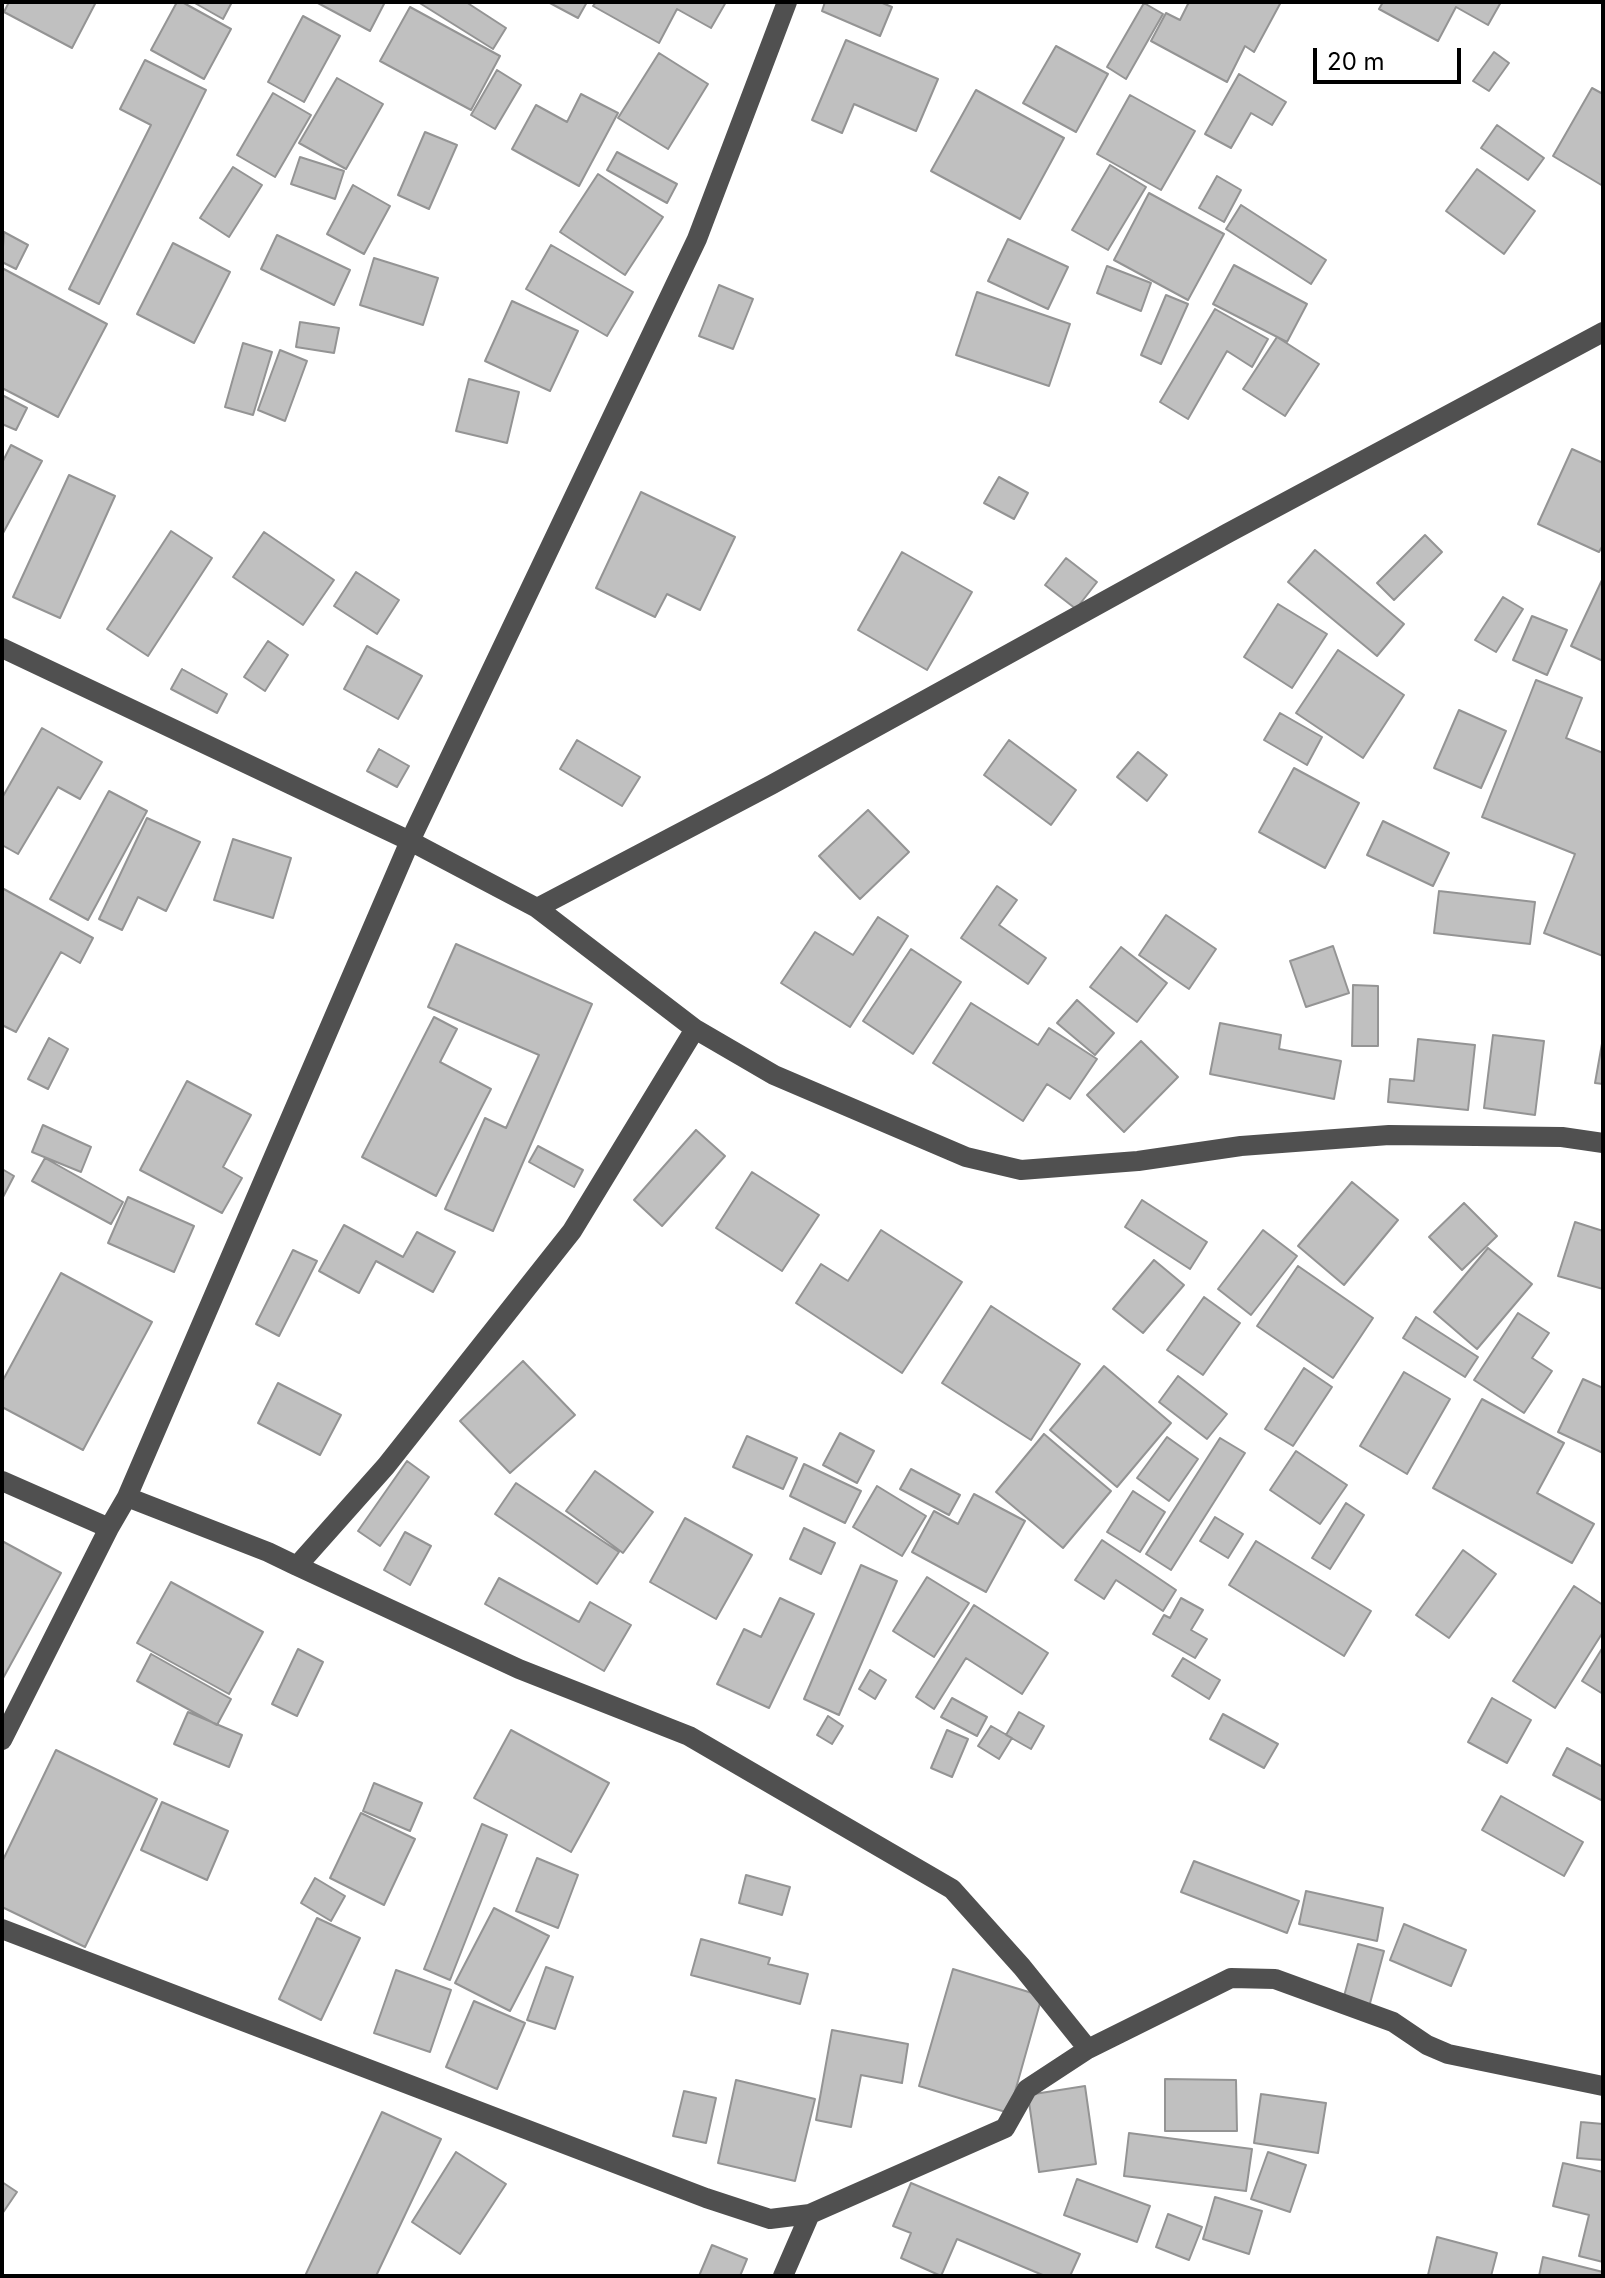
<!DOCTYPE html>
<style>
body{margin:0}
#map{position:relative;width:1605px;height:2278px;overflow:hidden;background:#fff;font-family:Inter,sans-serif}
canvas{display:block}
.frame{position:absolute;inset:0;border:4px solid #000;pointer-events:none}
.scale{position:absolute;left:1313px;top:48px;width:148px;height:36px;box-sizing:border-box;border:4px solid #000;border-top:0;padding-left:10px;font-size:24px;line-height:28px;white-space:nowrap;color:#000;-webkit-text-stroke:6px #fff;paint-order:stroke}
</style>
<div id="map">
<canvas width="1605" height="2278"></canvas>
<div class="frame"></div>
<div class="scale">20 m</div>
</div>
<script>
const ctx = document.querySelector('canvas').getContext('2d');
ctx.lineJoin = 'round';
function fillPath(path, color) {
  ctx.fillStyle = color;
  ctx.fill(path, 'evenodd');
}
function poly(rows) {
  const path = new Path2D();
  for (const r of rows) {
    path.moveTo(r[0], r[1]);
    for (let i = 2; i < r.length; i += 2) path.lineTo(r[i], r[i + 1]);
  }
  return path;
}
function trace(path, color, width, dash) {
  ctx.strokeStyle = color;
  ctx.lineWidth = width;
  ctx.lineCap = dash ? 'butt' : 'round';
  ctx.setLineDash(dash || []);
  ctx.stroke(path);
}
const building = poly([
 [9,2,96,2,72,48,4,12,9,2],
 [177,2,182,2,231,29,204,79,151,50,177,2],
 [193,2,232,2,223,19,193,2],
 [316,2,385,2,370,31,316,2],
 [418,2,466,2,506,28,493,49,418,2],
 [548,2,587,2,578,18,548,2],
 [596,2,726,2,711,28,677,9,659,43,593,6,596,2],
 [825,2,880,2,892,7,880,36,822,11,825,2],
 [1189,2,1281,2,1254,52,1245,46,1227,82,1151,41,1166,13,1180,20,1189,2],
 [1383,2,1501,2,1488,25,1456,7,1438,41,1379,9,1383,2],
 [1144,3,1163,14,1126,79,1107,67,1144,3],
 [410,7,500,56,471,110,380,61,410,7],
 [303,16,340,36,304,102,268,82,303,16],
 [846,40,938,79,916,131,854,104,842,133,812,120,846,40],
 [1056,46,1108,74,1076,132,1023,103,1056,46],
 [1494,52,1509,63,1489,91,1473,81,1494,52],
 [659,53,708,84,668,149,618,118,659,53],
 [145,60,206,90,99,304,69,289,151,125,120,109,145,60],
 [497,70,521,85,495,129,471,115,497,70],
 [1239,74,1286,102,1272,125,1251,113,1231,148,1205,134,1239,74],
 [337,78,383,104,346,169,299,143,337,78],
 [1592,88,1603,94,1603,186,1553,156,1592,88],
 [976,90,1064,138,1020,219,931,171,976,90],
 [273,93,311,115,275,177,237,155,273,93],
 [581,94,618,113,579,186,512,149,536,105,567,122,581,94],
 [1130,95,1195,131,1161,190,1097,154,1130,95],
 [1497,125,1544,158,1528,180,1481,148,1497,125],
 [425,132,457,145,429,209,398,195,425,132],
 [617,152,677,184,667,203,607,170,617,152],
 [300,157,344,171,335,199,291,184,300,157],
 [1110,165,1146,187,1108,250,1072,230,1110,165],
 [233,167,262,185,229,237,200,218,233,167],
 [1477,169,1535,211,1504,254,1446,211,1477,169],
 [598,174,663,217,625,275,560,232,598,174],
 [1217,176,1241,190,1224,222,1199,208,1217,176],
 [353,185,390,206,364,254,327,234,353,185],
 [1149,193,1224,234,1188,300,1114,260,1149,193],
 [1241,205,1326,260,1311,284,1226,229,1241,205],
 [4,232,28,245,16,269,2,262,4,232],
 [277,235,350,270,334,305,261,269,277,235],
 [1008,239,1068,267,1048,309,988,281,1008,239],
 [173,243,230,272,194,343,137,314,173,243],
 [551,245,633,292,607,336,526,289,551,245],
 [374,258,438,278,423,325,360,305,374,258],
 [1234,265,1307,304,1287,342,1213,304,1234,265],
 [1107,266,1151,283,1141,311,1097,293,1107,266],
 [2,268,107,324,58,417,2,388,2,268],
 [719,285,753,299,733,349,699,336,719,285],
 [977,292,1070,324,1049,386,956,355,977,292],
 [1166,295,1188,304,1161,364,1141,355,1166,295],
 [512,301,578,331,550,391,485,361,512,301],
 [1215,309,1268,339,1252,367,1227,351,1188,419,1160,402,1215,309],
 [300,322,339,328,334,353,296,347,300,322],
 [1277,337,1319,364,1285,416,1243,389,1277,337],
 [243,343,272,352,253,415,225,407,243,343],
 [280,350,307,361,285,421,258,410,280,350],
 [469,379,519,392,507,443,456,431,469,379],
 [2,395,27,408,16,430,2,424,2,395],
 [11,445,42,461,2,535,2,463,11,445],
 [1572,449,1603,463,1603,545,1599,552,1538,524,1572,449],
 [69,475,115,496,60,618,13,597,69,475],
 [999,477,1028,493,1014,519,984,503,999,477],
 [641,492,735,537,700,610,667,594,655,617,596,588,641,492],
 [171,531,212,558,148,656,107,629,171,531],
 [264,532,334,580,303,625,233,577,264,532],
 [1425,535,1442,552,1394,600,1377,583,1425,535],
 [1315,550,1404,624,1377,656,1288,582,1315,550],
 [902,552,972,592,927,670,858,630,902,552],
 [1066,558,1097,582,1076,609,1045,585,1066,558],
 [356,572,399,600,377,634,334,606,356,572],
 [1602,580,1603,580,1603,661,1571,646,1602,580],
 [1503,597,1523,609,1496,652,1475,640,1503,597],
 [1278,604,1327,634,1292,688,1244,657,1278,604],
 [1532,616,1567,630,1547,675,1513,660,1532,616],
 [268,641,288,655,265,691,244,677,268,641],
 [367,646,422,676,398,719,344,689,367,646],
 [1338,650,1404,695,1363,758,1296,713,1338,650],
 [182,669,227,694,217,713,171,689,182,669],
 [1536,680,1582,698,1566,738,1603,753,1603,956,1544,933,1575,854,1482,817,1536,680],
 [1459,710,1506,731,1481,788,1434,768,1459,710],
 [1280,713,1322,737,1307,765,1264,740,1280,713],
 [42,728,102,762,80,799,58,787,18,854,2,845,2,798,42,728],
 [577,740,640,777,622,806,560,769,577,740],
 [1009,740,1076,790,1051,825,984,775,1009,740],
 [379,749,409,766,397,787,367,771,379,749],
 [1138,752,1167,775,1147,801,1117,777,1138,752],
 [1294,768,1359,803,1325,868,1259,832,1294,768],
 [109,791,147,811,88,920,50,899,109,791],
 [868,810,909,852,860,899,819,856,868,810],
 [147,818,200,842,166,911,138,897,122,930,99,919,147,818],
 [1383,821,1449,853,1433,886,1367,855,1383,821],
 [233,839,291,858,273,918,214,900,233,839],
 [997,886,1017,900,999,925,1046,958,1028,984,961,938,997,886],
 [2,888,93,938,80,963,61,952,16,1032,2,1025,2,888],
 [1439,891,1535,902,1530,944,1434,933,1439,891],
 [1166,915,1216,949,1189,989,1139,955,1166,915],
 [878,917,908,936,850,1027,781,983,815,932,853,955,878,917],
 [456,944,592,1004,493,1231,445,1209,485,1118,506,1128,539,1055,428,1007,456,944],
 [1333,946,1349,993,1306,1007,1290,961,1333,946],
 [1121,947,1167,983,1137,1022,1090,987,1121,947],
 [911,949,961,982,913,1054,863,1021,911,949],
 [1353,985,1378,986,1378,1046,1352,1046,1353,985],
 [1077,1000,1114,1033,1095,1055,1057,1023,1077,1000],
 [971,1003,1038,1045,1049,1028,1097,1059,1070,1099,1047,1084,1023,1121,933,1063,971,1003],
 [434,1017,457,1029,440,1062,491,1089,436,1196,362,1157,434,1017],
 [1220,1023,1281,1035,1279,1049,1341,1061,1334,1099,1210,1074,1220,1023],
 [1493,1035,1544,1041,1535,1115,1484,1108,1493,1035],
 [49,1038,68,1049,48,1089,28,1079,49,1038],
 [1603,1038,1603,1084,1595,1083,1603,1038],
 [1418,1039,1475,1045,1468,1110,1388,1102,1390,1079,1414,1081,1418,1039],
 [1141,1041,1178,1077,1124,1132,1087,1095,1141,1041],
 [187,1081,251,1115,223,1167,242,1178,222,1213,140,1170,187,1081],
 [43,1125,91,1147,81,1172,32,1152,43,1125],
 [696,1130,725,1156,662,1226,634,1200,696,1130],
 [538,1146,583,1170,574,1187,529,1162,538,1146],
 [45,1158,123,1202,111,1224,32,1181,45,1158],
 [2,1169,14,1176,2,1199,2,1169],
 [752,1172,819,1215,782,1271,716,1228,752,1172],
 [1352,1182,1398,1220,1344,1285,1298,1246,1352,1182],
 [128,1197,194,1226,174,1272,108,1243,128,1197],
 [1142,1200,1207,1242,1190,1269,1125,1227,1142,1200],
 [1464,1203,1497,1236,1462,1270,1429,1237,1464,1203],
 [1575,1222,1603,1231,1603,1289,1558,1276,1575,1222],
 [344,1225,403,1257,417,1232,455,1252,433,1292,376,1261,359,1293,319,1271,344,1225],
 [881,1230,962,1282,902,1373,796,1303,821,1264,848,1281,881,1230],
 [1263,1230,1297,1256,1251,1315,1218,1289,1263,1230],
 [1488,1248,1532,1284,1477,1349,1434,1312,1488,1248],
 [293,1250,317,1261,279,1336,256,1324,293,1250],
 [1154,1260,1184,1285,1143,1333,1113,1309,1154,1260],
 [1298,1266,1373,1318,1333,1378,1257,1326,1298,1266],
 [61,1273,152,1322,83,1450,2,1407,2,1382,61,1273],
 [1204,1297,1240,1323,1203,1375,1167,1350,1204,1297],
 [991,1306,1080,1364,1031,1440,942,1383,991,1306],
 [1518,1313,1549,1333,1532,1358,1552,1371,1524,1413,1474,1380,1518,1313],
 [1416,1317,1478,1357,1465,1377,1403,1338,1416,1317],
 [523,1361,575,1415,510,1473,460,1421,523,1361],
 [1104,1366,1171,1423,1117,1487,1050,1430,1104,1366],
 [1304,1368,1332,1387,1293,1446,1265,1429,1304,1368],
 [1404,1372,1450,1399,1407,1474,1360,1446,1404,1372],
 [1178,1376,1227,1414,1207,1439,1159,1402,1178,1376],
 [1583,1379,1603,1388,1603,1453,1558,1432,1583,1379],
 [278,1383,341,1415,320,1455,258,1423,278,1383],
 [1482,1399,1564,1443,1537,1493,1594,1524,1572,1563,1433,1488,1482,1399],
 [840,1433,874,1451,857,1483,823,1465,840,1433],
 [1044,1434,1111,1491,1063,1548,996,1492,1044,1434],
 [747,1436,797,1458,783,1489,733,1467,747,1436],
 [1167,1437,1198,1459,1169,1501,1137,1478,1167,1437],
 [1220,1438,1245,1453,1171,1570,1146,1554,1220,1438],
 [1296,1451,1347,1485,1320,1524,1270,1490,1296,1451],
 [407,1461,429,1477,380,1546,358,1531,407,1461],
 [804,1464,861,1491,845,1523,790,1496,804,1464],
 [911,1469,960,1495,949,1515,900,1489,911,1469],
 [595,1471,653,1512,623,1553,566,1511,595,1471],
 [516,1483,619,1552,597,1584,495,1514,516,1483],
 [877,1486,926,1516,902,1556,853,1527,877,1486],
 [1133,1491,1165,1512,1140,1552,1107,1532,1133,1491],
 [974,1494,1025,1521,986,1592,912,1552,934,1511,958,1524,974,1494],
 [1346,1503,1364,1515,1330,1569,1312,1558,1346,1503],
 [1215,1517,1243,1534,1228,1558,1200,1541,1215,1517],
 [685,1518,752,1555,716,1619,650,1582,685,1518],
 [804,1528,835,1543,821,1574,790,1559,804,1528],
 [405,1532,431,1546,410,1585,384,1570,405,1532],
 [1102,1540,1176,1590,1163,1611,1116,1580,1104,1599,1075,1580,1102,1540],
 [2,1541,61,1573,2,1680,2,1541],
 [1256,1541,1371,1611,1344,1656,1229,1585,1256,1541],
 [1463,1550,1496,1574,1449,1638,1416,1615,1463,1550],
 [861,1565,897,1581,839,1715,804,1699,861,1565],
 [927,1577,969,1603,934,1657,893,1631,927,1577],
 [499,1578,579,1622,590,1602,631,1625,604,1671,485,1604,499,1578],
 [171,1582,263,1632,229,1694,137,1643,171,1582],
 [1574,1586,1603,1605,1603,1632,1555,1708,1513,1681,1574,1586],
 [780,1598,814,1614,769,1708,717,1684,744,1629,761,1637,780,1598],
 [1181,1598,1203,1610,1191,1630,1207,1639,1195,1658,1153,1634,1164,1615,1170,1618,1181,1598],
 [974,1605,1048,1653,1022,1694,966,1658,934,1709,916,1697,974,1605],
 [1603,1647,1603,1694,1582,1681,1603,1647],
 [298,1649,323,1662,297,1716,272,1704,298,1649],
 [151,1654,231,1699,217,1725,137,1681,151,1654],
 [1183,1658,1220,1680,1209,1699,1172,1676,1183,1658],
 [870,1670,886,1680,875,1699,859,1689,870,1670],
 [952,1698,987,1717,977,1736,941,1717,952,1698],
 [1492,1698,1531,1720,1507,1763,1468,1742,1492,1698],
 [188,1712,242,1735,229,1767,174,1744,188,1712],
 [1019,1712,1044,1726,1031,1749,1006,1735,1019,1712],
 [1223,1714,1278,1744,1264,1768,1210,1739,1223,1714],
 [828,1716,843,1726,832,1744,817,1735,828,1716],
 [991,1726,1012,1738,999,1759,978,1746,991,1726],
 [511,1730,609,1783,571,1852,474,1798,511,1730],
 [947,1730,968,1739,952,1777,931,1768,947,1730],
 [1567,1748,1603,1767,1603,1801,1553,1775,1567,1748],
 [56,1750,157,1799,85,1947,2,1907,2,1862,56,1750],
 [374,1783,422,1803,410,1831,363,1811,374,1783],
 [1501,1796,1583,1842,1564,1876,1482,1830,1501,1796],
 [162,1802,228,1831,207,1880,141,1850,162,1802],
 [361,1813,415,1839,384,1905,330,1878,361,1813],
 [482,1824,507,1835,450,1980,424,1969,482,1824],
 [537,1858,578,1875,558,1928,516,1911,537,1858],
 [1194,1861,1299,1901,1287,1933,1181,1892,1194,1861],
 [746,1875,790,1887,782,1915,739,1903,746,1875],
 [315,1878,345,1896,331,1921,301,1903,315,1878],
 [1306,1891,1383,1908,1377,1941,1299,1924,1306,1891],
 [494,1908,549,1936,510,2011,455,1983,494,1908],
 [317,1918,360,1938,321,2020,279,1999,317,1918],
 [1404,1924,1466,1950,1451,1986,1390,1960,1404,1924],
 [701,1939,770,1958,768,1964,808,1974,800,2004,691,1975,701,1939],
 [1358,1944,1384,1951,1369,2007,1343,2000,1358,1944],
 [546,1967,573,1977,555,2029,527,2020,546,1967],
 [953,1969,1042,1996,1009,2113,919,2086,953,1969],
 [396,1970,451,1990,430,2052,374,2033,396,1970],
 [474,2001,525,2023,497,2089,446,2067,474,2001],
 [832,2030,908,2044,902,2083,861,2075,851,2127,816,2120,832,2030],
 [1165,2079,1236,2080,1237,2131,1165,2131,1165,2079],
 [736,2080,815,2099,795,2181,718,2163,736,2080],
 [1085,2086,1096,2164,1039,2172,1028,2095,1085,2086],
 [684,2091,716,2098,706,2143,673,2136,684,2091],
 [1261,2094,1326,2103,1318,2153,1254,2143,1261,2094],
 [382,2112,441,2139,376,2276,305,2276,382,2112],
 [1581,2122,1603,2124,1603,2160,1577,2158,1581,2122],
 [1129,2133,1252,2149,1246,2191,1124,2176,1129,2133],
 [456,2152,506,2184,460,2254,412,2222,456,2152],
 [1268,2152,1306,2165,1290,2212,1251,2199,1268,2152],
 [1563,2163,1603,2172,1603,2262,1579,2256,1589,2215,1553,2206,1563,2163],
 [1077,2179,1150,2206,1137,2242,1064,2215,1077,2179],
 [2,2182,17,2192,2,2214,2,2182],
 [911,2183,1080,2254,1070,2276,1045,2276,957,2239,941,2276,901,2258,911,2233,893,2226,911,2183],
 [1215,2197,1262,2211,1249,2254,1203,2239,1215,2197],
 [1168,2214,1202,2227,1189,2260,1156,2247,1168,2214],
 [1437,2237,1497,2253,1491,2276,1428,2275,1437,2237],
 [712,2245,747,2259,740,2276,699,2276,712,2245],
 [1543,2257,1603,2272,1603,2276,1539,2276,1543,2257]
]);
fillPath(building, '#c0c0c0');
trace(building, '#949494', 2);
trace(poly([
 [2,648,410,841,537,908,695,1029,774,1075,966,1157,1021,1170,1138,1161,1241,1146,1389,1135,1562,1137,1603,1143],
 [537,908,771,785,1228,533,1603,332],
 [2,1481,109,1528],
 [127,1497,268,1552,297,1566,386,1466,572,1231,695,1029],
 [297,1566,519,1669,689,1736,952,1889,1022,1967,1088,2049],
 [2,1740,109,1528,127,1497,410,841,697,239,787,2],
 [2,1929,706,2198,770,2219,810,2214,1005,2128,1027,2089,1088,2049,1231,1978,1275,1979,1393,2022,1427,2045,1448,2054,1603,2086],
 [783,2276,810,2214]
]), '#505050', 20);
</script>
